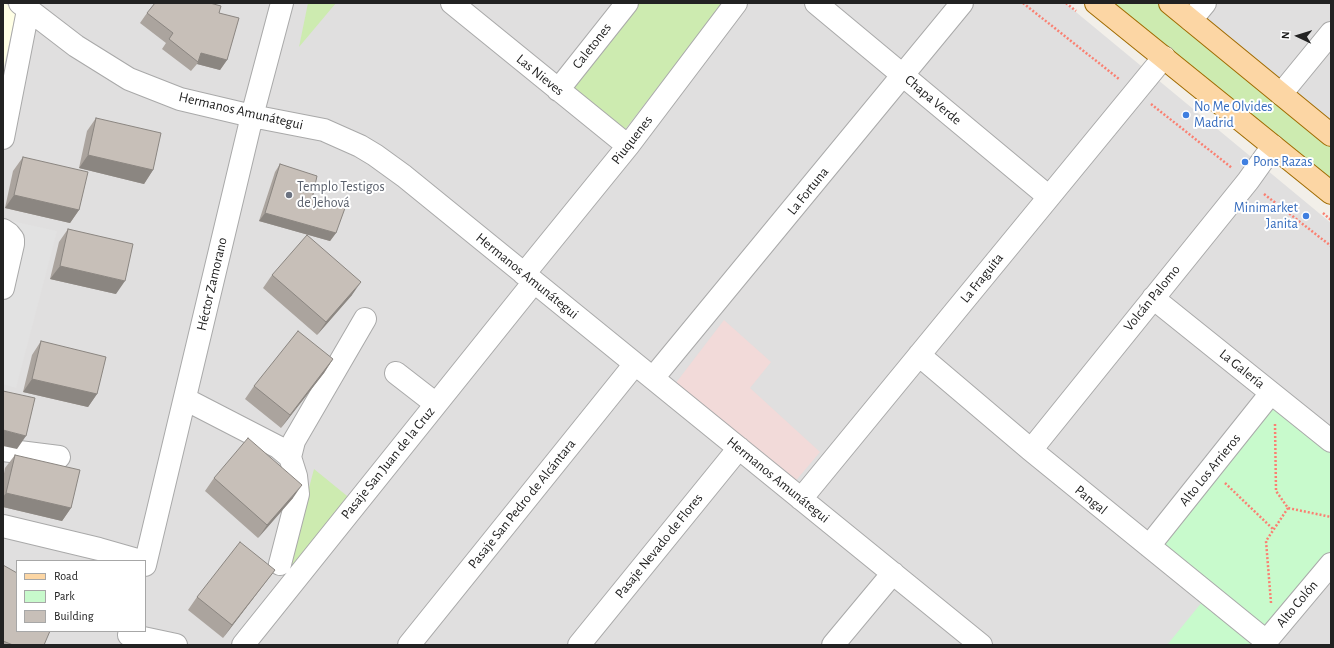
<!DOCTYPE html>
<meta charset="utf-8">
<style>
body{margin:0}
#map{position:relative;width:1334px;height:648px;overflow:hidden;background:#f2efe9;font-family:"Alegreya Sans",sans-serif}
canvas{display:block}
.frame{position:absolute;inset:0;border:4px solid #222;pointer-events:none}
.legend{position:absolute;left:16px;top:560px;width:130px;height:72px;box-sizing:border-box;background:#fff;border:1px solid #a7a7a7;margin:0;padding:5px 7px;list-style:none;font-size:12px;color:#222}
.legend li{display:flex;align-items:center;gap:8px;height:20px}
.legend b{width:20px;border:1px solid #a7a7a7}
.north{position:absolute;left:1278px;top:16px;width:40px;height:40px;-webkit-text-stroke:3px #fff;paint-order:stroke;rotate:274deg;font-size:11px;font-weight:700;line-height:16px;text-align:center;color:#222}
.north::after{content:'';display:block;margin:auto;width:14px;height:18px;background:#222;clip-path:polygon(50% 0,100% 100%,50% 72%,0 100%)}
</style>
<div id="map">
<canvas width="1334" height="648"></canvas>
<div class="frame"></div>
<ul class="legend">
<li><b style="height:5px;background:#fcd6a4"></b>Road</li>
<li><b style="height:11px;background:#c8facc"></b>Park</li>
<li><b style="height:11px;background:#c7bfb8"></b>Building</li>
</ul>
<div class="north">N</div>
</div>
<script>
const ctx = document.querySelector('canvas').getContext('2d');
ctx.lineJoin = 'round';
function fillPath(path, color) {
  ctx.fillStyle = color;
  ctx.fill(path, 'evenodd');
}
function poly(rows) {
  const path = new Path2D();
  for (const r of rows) {
    path.moveTo(r[0], r[1]);
    for (let i = 2; i < r.length; i += 2) path.lineTo(r[i], r[i + 1]);
  }
  return path;
}
function trace(path, color, width, dash) {
  ctx.strokeStyle = color;
  ctx.lineWidth = width;
  ctx.lineCap = dash ? 'butt' : 'round';
  ctx.setLineDash(dash || []);
  ctx.stroke(path);
}
function label(font, color, halo, rows, align = 'center') {
  ctx.font = font + ' "Alegreya Sans",sans-serif';
  ctx.lineWidth = 4;
  ctx.setLineDash([]);
  ctx.textBaseline = 'middle';
  ctx.strokeStyle = halo;
  ctx.fillStyle = color;
  for (const [text, x, y, turn = 0] of rows) {
    ctx.save();
    ctx.translate(x, y);
    ctx.rotate((+turn || 0) * Math.PI / 180);
    ctx.textAlign = isNaN(turn) ? turn : align;
    if (halo) ctx.strokeText(text, 0, 0);
    ctx.fillText(text, 0, 0);
    ctx.restore();
  }
}
fillPath(poly([
 [3,3,1065,3,1331,223,1331,645,3,645],
 [17,561,145,561,145,631,17,631],
 [1182,3,1331,3,1331,126]
]), '#e0dfdf');
fillPath(poly([
 [724,320,771,362,750,388,820,452,793,484,675,384]
]), '#f2dad9');
fillPath(poly([
 [3,3,5,3,16,12,3,71]
]), '#ffffe5');
fillPath(poly([
 [308,3,336,3,299,47],
 [636,3,723,3,620,136,567,91],
 [1106,3,1161,3,1331,143,1331,191],
 [314,469,352,500,293,576,287,571]
]), '#cdebb0');
fillPath(poly([
 [1274,403,1331,450,1331,550,1253,645,1167,645,1211,591,1157,546]
]), '#c8facc');
fillPath(poly([
 [3,219,57,231,16,388,3,384]
]), '#e2e2e2');
const minor = poly([
 [20,3,76,46,129,79,180,99,252,116,324,130,360,146,375,155,404,176,981,645],
 [452,3,628,146],
 [816,3,1049,197],
 [1191,20,1205,3],
 [558,90,627,3],
 [1281,94,1331,33],
 [3,138,28,10],
 [3,230,9,234,13,239,13,244,3,288],
 [524,274,628,146,736,3],
 [1153,298,1331,441],
 [919,355,1031,450,1266,641],
 [396,373,436,404],
 [653,378,962,3],
 [185,399,278,447,290,457,294,441,365,319],
 [3,450,59,457],
 [1031,450,1248,181,1273,146],
 [801,499,1164,57],
 [3,526,99,549,141,561],
 [1149,546,1271,393],
 [280,564,298,494,296,476,290,457],
 [145,565,252,116,282,3],
 [129,635,176,645],
 [243,645,534,282],
 [409,645,635,364],
 [579,645,739,448],
 [833,645,893,573],
 [1263,645,1331,564]
]);
const major = poly([
 [1096,3,1331,193],
 [1170,3,1331,135]
]);
trace(minor, '#a9a9a9', 24);
trace(major, '#a06b00', 24);
trace(poly([
 [1023,3,1119,79],
 [1066,3,1076,11],
 [1151,104,1232,168],
 [1264,194,1331,246],
 [1323,213,1331,220],
 [1275,424,1276,491,1288,508,1331,517],
 [1225,483,1274,530],
 [1271,603,1266,541,1288,508]
]), '#fa8072', 2.5, [2, 2]);
trace(minor, '#fff', 22);
trace(major, '#fcd6a4', 22);
fillPath(poly([
 [147,13,219,13,227,60,220,70,197,64,191,71,162,49,166,43,140,23],
 [96,118,153,170,144,184,79,168,87,131],
 [23,157,79,210,70,223,5,208,13,171],
 [280,164,312,199,336,233,330,241,259,221,275,172],
 [68,229,116,294,50,279,59,242],
 [272,275,352,295,317,335,263,288],
 [41,341,97,394,88,407,23,392,32,355],
 [333,359,324,373,281,428,245,399,254,386],
 [15,455,71,508,62,521,3,507,3,479,5,468],
 [214,478,293,498,258,538,205,491],
 [3,565,44,645,3,645],
 [275,570,265,583,223,638,188,610,197,597]
]), '#aba49e');
fillPath(poly([
 [201,53,227,60,220,70,197,64,198,62],
 [88,155,153,170,144,184,79,168],
 [14,195,79,210,70,223,5,208],
 [265,213,336,233,330,241,259,221],
 [60,266,125,281,116,294,50,279],
 [361,282,352,295,317,335,326,322],
 [333,359,324,373,281,428,290,415],
 [32,379,97,394,88,407,23,392],
 [3,430,26,436,17,449,3,446],
 [302,485,293,498,258,538,267,525],
 [6,493,71,508,62,521,3,507,3,497],
 [275,570,265,583,223,638,232,625]
]), '#8b8681');
const building = poly([
 [155,3,210,3,221,6,219,13,239,18,227,60,201,53,198,62,169,39,173,33,147,13,155,3],
 [96,118,161,133,153,170,88,155,96,118],
 [23,157,88,172,79,210,14,195,23,157],
 [280,164,317,176,312,199,345,208,336,233,265,213,280,164],
 [68,229,133,244,125,281,60,266,68,229],
 [307,235,361,282,326,322,272,275,307,235],
 [298,331,333,359,290,415,254,386,298,331],
 [41,341,106,357,97,394,32,379,41,341],
 [3,391,35,398,26,436,3,430,3,391],
 [248,438,302,485,267,525,214,478,248,438],
 [15,455,80,470,71,508,6,493,15,455],
 [240,542,275,570,232,625,197,597,240,542],
 [3,565,17,573,17,631,50,631,44,645,13,645,3,641,3,565]
]);
fillPath(building, '#c7bfb8');
trace(building, '#8b8681', 1);
for (const [x, y, r, color] of [
 [1186,115,4,"#3f7fe0"],
 [1245,162,4,"#3f7fe0"],
 [289,195,4,"#6b7280"],
 [1306,216,4,"#3f7fe0"]
]) {
  const dot = new Path2D();
  dot.arc(x, y, r, 0, 2 * Math.PI);
  ctx.fillStyle = color;
  ctx.fill(dot);
  trace(dot, '#fff', 1.5);
}
label('14px', '#222', '#fff', [
 ["Caletones",592,46,-52],
 ["Las Nieves",540,75,39],
 ["Chapa Verde",933,100,40],
 ["Hermanos Amunátegui",241,111,13],
 ["Piuquenes",632,140,-52],
 ["La Fortuna",808,191,-51],
 ["Hermanos Amunátegui",527,276,39],
 ["La Fraguita",982,278,-51],
 ["Héctor Zamorano",212,284,-77],
 ["Volcán Palomo",1152,298,-51],
 ["La Galería",1242,369,39],
 ["Pasaje San Juan de la Cruz",388,463,-51],
 ["Alto Los Arrieros",1210,470,-51],
 ["Hermanos Amunátegui",778,480,39],
 ["Pangal",1091,500,39],
 ["Pasaje San Pedro de Alcántara",522,504,-51],
 ["Pasaje Nevado de Flores",659,546,-51],
 ["Alto Colón",1297,604,-50]
]);
label('14px', '#366cbe', '#fff', [
 ["No Me Olvides",1194,107],
 ["Madrid",1194,123],
 ["Pons Razas",1253,162],
 ["Minimarket",1298,208,"right"],
 ["Janita",1298,224,"right"]
], 'left');
label('14px', '#5b616d', '#fff', [
 ["Templo Testigos",297,187],
 ["de Jehová",297,203]
], 'left');
</script>
